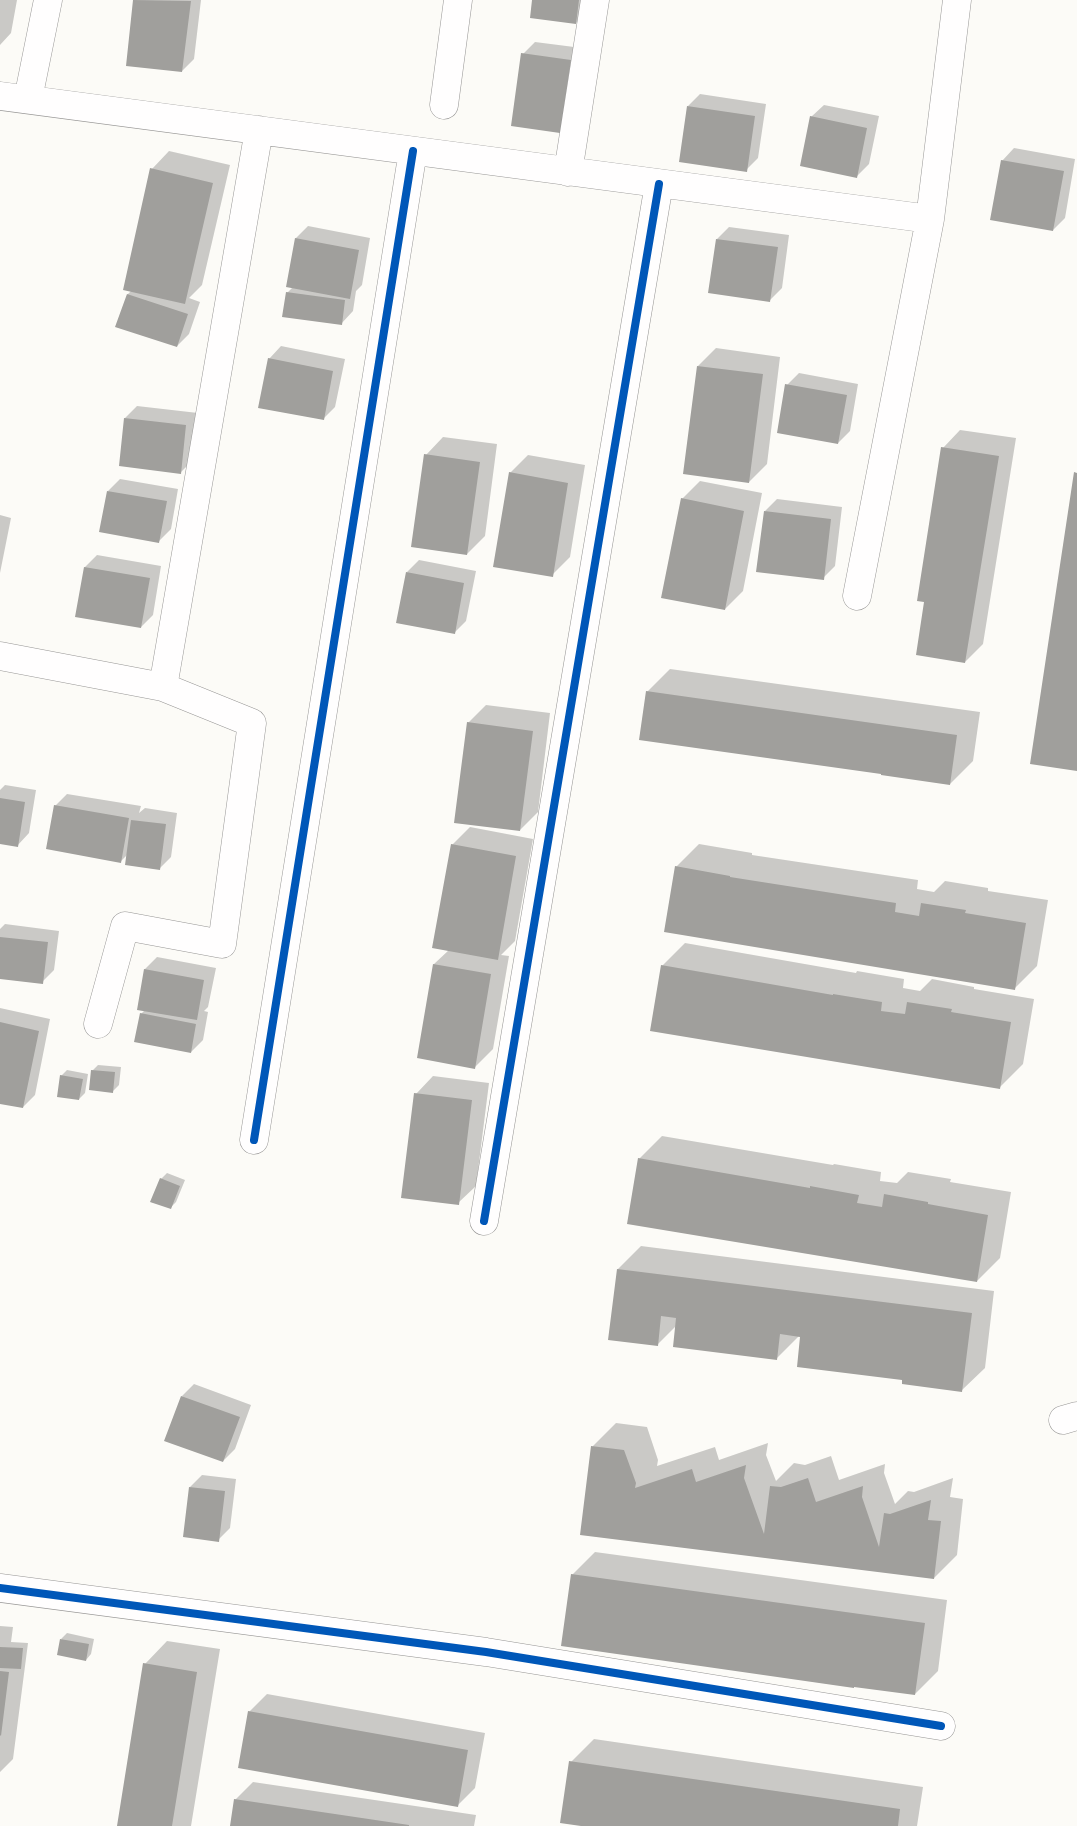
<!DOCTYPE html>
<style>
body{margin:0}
canvas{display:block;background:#fcfbf7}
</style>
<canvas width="1077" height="1826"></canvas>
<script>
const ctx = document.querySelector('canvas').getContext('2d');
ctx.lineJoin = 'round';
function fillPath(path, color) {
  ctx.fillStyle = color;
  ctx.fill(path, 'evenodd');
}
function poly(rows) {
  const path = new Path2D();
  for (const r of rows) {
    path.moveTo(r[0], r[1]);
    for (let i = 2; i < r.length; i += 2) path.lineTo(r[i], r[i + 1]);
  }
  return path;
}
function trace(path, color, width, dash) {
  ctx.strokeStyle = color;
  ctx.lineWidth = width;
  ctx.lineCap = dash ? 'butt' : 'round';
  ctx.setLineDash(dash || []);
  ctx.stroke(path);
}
fillPath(poly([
 [0,0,17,0,11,33,0,45],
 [135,0,201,0,194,59,182,71,127,64],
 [534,0,589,0,588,11,576,23],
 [535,42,582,48,572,119,560,131,523,54],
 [700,94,766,104,758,158,746,170,688,106],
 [824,105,879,116,869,164,857,176,811,117],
 [1014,148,1075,159,1065,218,1053,230,1002,161],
 [169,151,230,165,202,285,189,298,200,302,189,334,177,346,117,326,128,294,132,290,152,169],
 [308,226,370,238,362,285,356,291,353,311,341,324,287,293,293,287,296,238],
 [729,227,789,235,782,288,770,300,717,239],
 [281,346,345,359,335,407,323,419,269,359],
 [716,348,780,357,767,464,749,482,698,366],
 [799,373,858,384,850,431,838,443,787,385],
 [137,406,198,413,192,461,180,473,120,465,125,418],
 [960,430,1016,438,983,644,965,662,925,601,943,448],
 [443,437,497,444,485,536,467,554,426,455],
 [528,455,585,465,570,557,552,575,510,473],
 [120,479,178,489,171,529,159,541,108,491],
 [700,481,762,493,743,591,725,609,682,499],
 [777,499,842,507,835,566,823,578,765,511],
 [0,515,11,518,0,573],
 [97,555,161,566,153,615,141,627,76,616,85,567],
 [419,560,476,571,466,621,454,633,407,572],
 [670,669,980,712,973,761,950,784,647,692],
 [486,705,550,713,538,812,520,830,468,723],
 [5,785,36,790,29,833,17,846,0,843,0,790],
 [67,794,141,806,139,813,145,808,177,813,171,857,159,869,127,855,121,861,55,806],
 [470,827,533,839,515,941,501,955,509,956,493,1049,475,1067,419,1057,434,964,449,950,452,845],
 [699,844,752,853,752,855,918,880,917,889,934,892,945,881,988,888,988,891,1048,900,1037,966,1014,989,676,867],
 [5,924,59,931,54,970,42,982,0,978,0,929],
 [685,943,856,973,857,971,904,979,903,988,920,991,932,979,974,987,974,989,1034,999,1023,1064,1000,1087,662,966],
 [157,957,216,968,208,1007,204,1011,208,1012,203,1040,191,1052,141,1014,145,1010,138,1009,145,969],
 [0,1008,50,1019,35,1095,23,1107,0,1102],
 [98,1065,121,1067,119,1085,113,1091,92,1071],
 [67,1070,88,1074,85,1093,79,1099,61,1076],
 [433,1076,489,1083,476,1186,458,1203,416,1094],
 [662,1136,833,1165,834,1164,881,1172,880,1181,897,1183,908,1172,951,1179,950,1182,1011,1192,1000,1258,977,1281,639,1159],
 [167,1173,185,1180,176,1202,170,1208,161,1179],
 [641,1246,994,1291,985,1368,962,1390,903,1379,802,1336,799,1336,777,1358,677,1325,657,1345,609,1339,618,1269],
 [194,1384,251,1405,235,1449,223,1461,182,1396],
 [616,1423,647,1427,658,1460,657,1466,715,1447,719,1460,768,1443,766,1455,776,1481,794,1463,805,1465,831,1456,839,1480,885,1464,884,1473,895,1504,908,1491,914,1492,953,1478,950,1497,963,1499,957,1555,934,1578,581,1534,593,1446],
 [202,1475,236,1479,230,1528,218,1540,190,1487],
 [595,1552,947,1600,938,1671,915,1694,572,1575],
 [0,1626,13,1627,11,1642,28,1643,13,1759,0,1772],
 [67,1633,94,1639,91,1654,86,1660,61,1639],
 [167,1641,220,1649,191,1826,118,1826,145,1664],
 [267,1694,485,1733,475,1788,457,1806,249,1712],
 [594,1739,923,1787,917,1826,583,1826,571,1762],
 [253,1782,476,1815,474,1826,231,1826,235,1800]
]), '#0003');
fillPath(poly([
 [133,0,191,1,182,72,126,66],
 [532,0,579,0,576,24,530,18],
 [521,53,571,60,560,133,511,126],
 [687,106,755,116,747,172,679,162],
 [810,116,867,128,857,178,800,166],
 [1001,160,1064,171,1053,231,990,220],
 [150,168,213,183,185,304,123,290],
 [295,238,359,250,350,299,286,287],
 [716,239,778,247,770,302,708,293],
 [286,292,345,300,342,325,282,317],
 [127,294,188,314,177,347,115,327],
 [268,358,333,371,324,420,258,408],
 [697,366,763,374,749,483,683,474],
 [785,384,847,395,838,444,777,433],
 [124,418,186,425,181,474,119,466],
 [941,447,999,456,965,663,916,655,924,602,917,601],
 [424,454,480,462,467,555,411,547],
 [509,472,568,483,553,577,493,567],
 [1074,472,1077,473,1077,771,1030,764],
 [107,491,167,501,159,543,99,532],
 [681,498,744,511,725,610,661,598],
 [764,511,831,519,824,580,756,572],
 [84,567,150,578,141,628,75,617],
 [406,572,464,583,455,634,396,623],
 [646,691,957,735,950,785,881,775,881,774,639,740],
 [467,722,533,731,520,831,454,823],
 [0,798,25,802,18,847,0,844],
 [54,805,129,818,121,863,46,849],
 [131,820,166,824,160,870,125,865],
 [451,844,516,856,498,960,432,948],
 [675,866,730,876,730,877,896,903,895,912,919,916,921,903,966,910,965,913,1026,923,1015,990,664,932],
 [0,937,48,942,43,984,0,979],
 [433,964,491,974,475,1069,417,1058],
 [661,965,833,995,833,994,882,1002,881,1011,905,1014,907,1002,952,1009,951,1012,1011,1022,1000,1089,650,1031],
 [144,969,204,980,197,1020,137,1010],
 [140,1013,196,1024,191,1053,134,1042],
 [0,1022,39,1031,23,1108,0,1104],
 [91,1070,115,1072,113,1093,89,1090],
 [60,1075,83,1079,79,1100,57,1097],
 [414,1093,472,1100,459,1205,401,1198],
 [638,1158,810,1188,810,1186,859,1195,857,1203,882,1207,884,1194,928,1202,928,1204,988,1215,977,1282,627,1224],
 [160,1178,180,1186,171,1209,150,1202],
 [617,1269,972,1313,962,1392,902,1384,902,1380,797,1367,800,1337,780,1334,777,1360,673,1347,676,1318,661,1316,658,1346,608,1340],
 [181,1396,240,1417,223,1462,164,1441],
 [591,1446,624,1450,636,1483,635,1488,692,1469,696,1482,746,1465,744,1478,764,1534,770,1486,781,1487,808,1478,816,1502,863,1486,862,1497,879,1547,884,1513,890,1514,931,1500,928,1520,941,1521,934,1579,580,1535],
 [189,1487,225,1491,219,1542,183,1537],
 [571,1574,925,1623,915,1695,854,1687,854,1688,561,1646],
 [60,1639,89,1644,86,1661,57,1655],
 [0,1647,23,1648,21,1669,0,1668],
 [143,1663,197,1672,172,1826,117,1826],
 [0,1671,9,1672,1,1736,0,1735],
 [248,1711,468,1750,458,1807,238,1768],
 [569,1761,900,1809,898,1826,581,1826,560,1823],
 [234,1799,409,1825,409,1826,230,1826]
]), '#a09f9c');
const street = poly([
 [0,96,930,219],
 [28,99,48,0],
 [444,105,458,0],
 [568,172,595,0],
 [857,596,930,219,957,0],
 [0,656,163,687,252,723,222,944,125,926,98,1024],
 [163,687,259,130],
 [254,1140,413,151],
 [484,1221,659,184],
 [1063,1420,1077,1416],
 [0,1588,486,1652,941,1726]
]);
trace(street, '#979695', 29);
trace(street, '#fffefe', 28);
trace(poly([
 [254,1140,413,151],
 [484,1221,659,184],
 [0,1588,486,1652,941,1726]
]), '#0057b8', 8);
</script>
